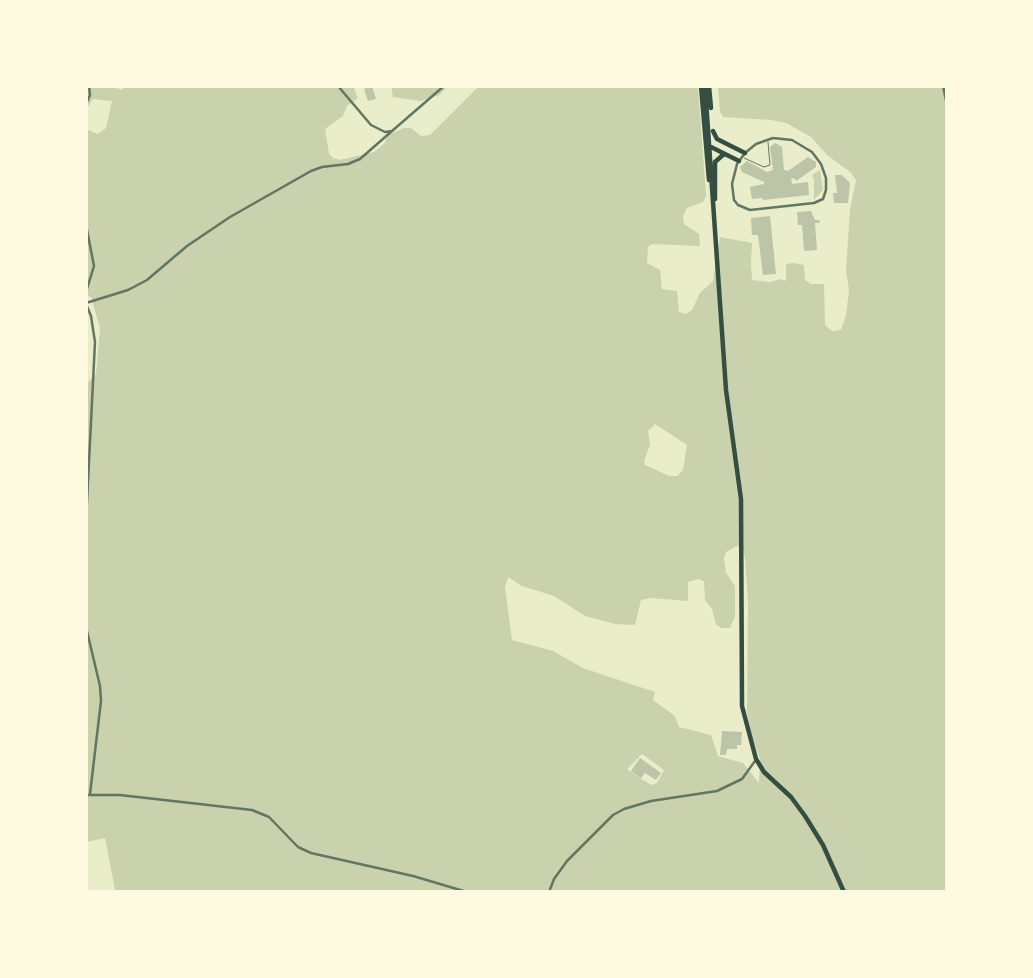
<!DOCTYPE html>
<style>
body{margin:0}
#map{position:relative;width:1033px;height:978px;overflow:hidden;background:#e9edc9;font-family:Signika,sans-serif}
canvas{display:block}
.frame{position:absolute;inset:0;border:88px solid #fefae0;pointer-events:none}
</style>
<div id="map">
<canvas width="1033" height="978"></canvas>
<div class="frame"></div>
</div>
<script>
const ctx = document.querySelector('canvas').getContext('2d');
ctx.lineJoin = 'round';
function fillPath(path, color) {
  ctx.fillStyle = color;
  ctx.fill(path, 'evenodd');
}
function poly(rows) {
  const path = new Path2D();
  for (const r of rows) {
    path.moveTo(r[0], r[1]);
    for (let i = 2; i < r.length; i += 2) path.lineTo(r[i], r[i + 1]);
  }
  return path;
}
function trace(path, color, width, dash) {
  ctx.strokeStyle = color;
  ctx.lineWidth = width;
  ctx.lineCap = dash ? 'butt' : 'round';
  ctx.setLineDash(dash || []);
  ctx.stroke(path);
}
fillPath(poly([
 [86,86,109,86,122,90,124,86,353,86,358,98,347,106,343,116,325,129,329,154,333,158,340,160,374,152,385,143,387,135,404,128,411,128,421,136,430,135,479,86,698,86,706,196,703,202,687,208,683,216,684,224,699,234,700,246,652,244,648,247,647,263,660,270,662,289,677,291,679,312,686,314,692,310,700,293,713,281,720,237,752,243,751,264,752,280,770,282,781,279,786,281,786,264,793,263,804,265,805,280,811,284,824,284,825,325,832,331,841,330,846,315,849,290,846,271,850,209,856,180,850,172,827,155,811,137,786,123,771,120,723,117,720,112,718,86,947,86,947,892,103,892,115,890,105,838,86,842,86,384,96,374,100,328,91,297,86,296,86,129,98,134,106,128,112,101,93,99,86,110],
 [655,424,687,445,683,470,677,476,669,476,645,465,644,461,650,445,648,431],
 [737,546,743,549,745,558,748,602,747,711,752,737,760,759,759,783,743,763,718,756,711,735,679,727,675,716,653,700,655,692,583,668,553,651,512,640,505,587,508,577,522,586,554,596,585,616,615,624,635,625,641,600,650,598,688,601,688,582,699,579,704,582,705,600,712,609,716,624,721,628,730,628,735,616,735,586,726,573,724,558,726,552],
 [642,754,664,770,657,783,651,785,627,769],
 [391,86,448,86,439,95,421,101,393,97],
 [820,170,823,190,814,200,814,179,812,175]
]), '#cad2ad');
fillPath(poly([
 [372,86,376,99,368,101,364,89],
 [775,143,782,147,784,170,788,171,808,157,816,162,816,167,796,181,794,178,791,179,792,184,808,182,809,195,763,200,762,198,752,199,750,187,764,184,764,182,742,172,740,167,747,161,767,172,773,170,770,147],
 [835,175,842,175,850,183,848,203,834,203,833,193,837,193],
 [811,211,815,220,819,220,820,223,815,223,817,250,804,251,802,225,798,225,797,212],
 [770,216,776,274,763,275,758,235,752,235,751,218],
 [722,731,742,732,741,745,737,745,737,749,727,749,726,755,720,755],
 [640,758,661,773,656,780,645,773,641,778,631,771]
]), '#bcc5a7');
trace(poly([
 [744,158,764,167,770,165,768,142]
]), '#617663', 1);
trace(poly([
 [338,86,371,125,385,132,392,131,444,86],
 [943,86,947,105],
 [86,104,90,95,89,86],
 [773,138,792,140,812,152,821,164,826,178,826,190,823,199,814,203,750,210,738,205,734,200,732,184,737,164,745,153,756,144,773,138],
 [86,225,94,266,86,292],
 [86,303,128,290,147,280,187,246,230,217,311,171,322,167,348,164,360,159,392,131],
 [86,304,91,316,95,342,86,522],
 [86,627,100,686,101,701,90,794],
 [86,795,120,795,252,810,269,817,298,847,311,853,413,876,467,892],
 [549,892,554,879,567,861,613,815,624,809,651,801,717,791,742,779,755,761]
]), '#617663', 2.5);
trace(poly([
 [701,86,709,180],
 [705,86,726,390,741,499,742,706,756,759,764,772,791,797,805,816,823,845,844,892],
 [709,86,711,108],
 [713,131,717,139,745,153],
 [711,147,739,161],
 [715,199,715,162,724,154]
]), '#344e41', 4.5);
</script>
